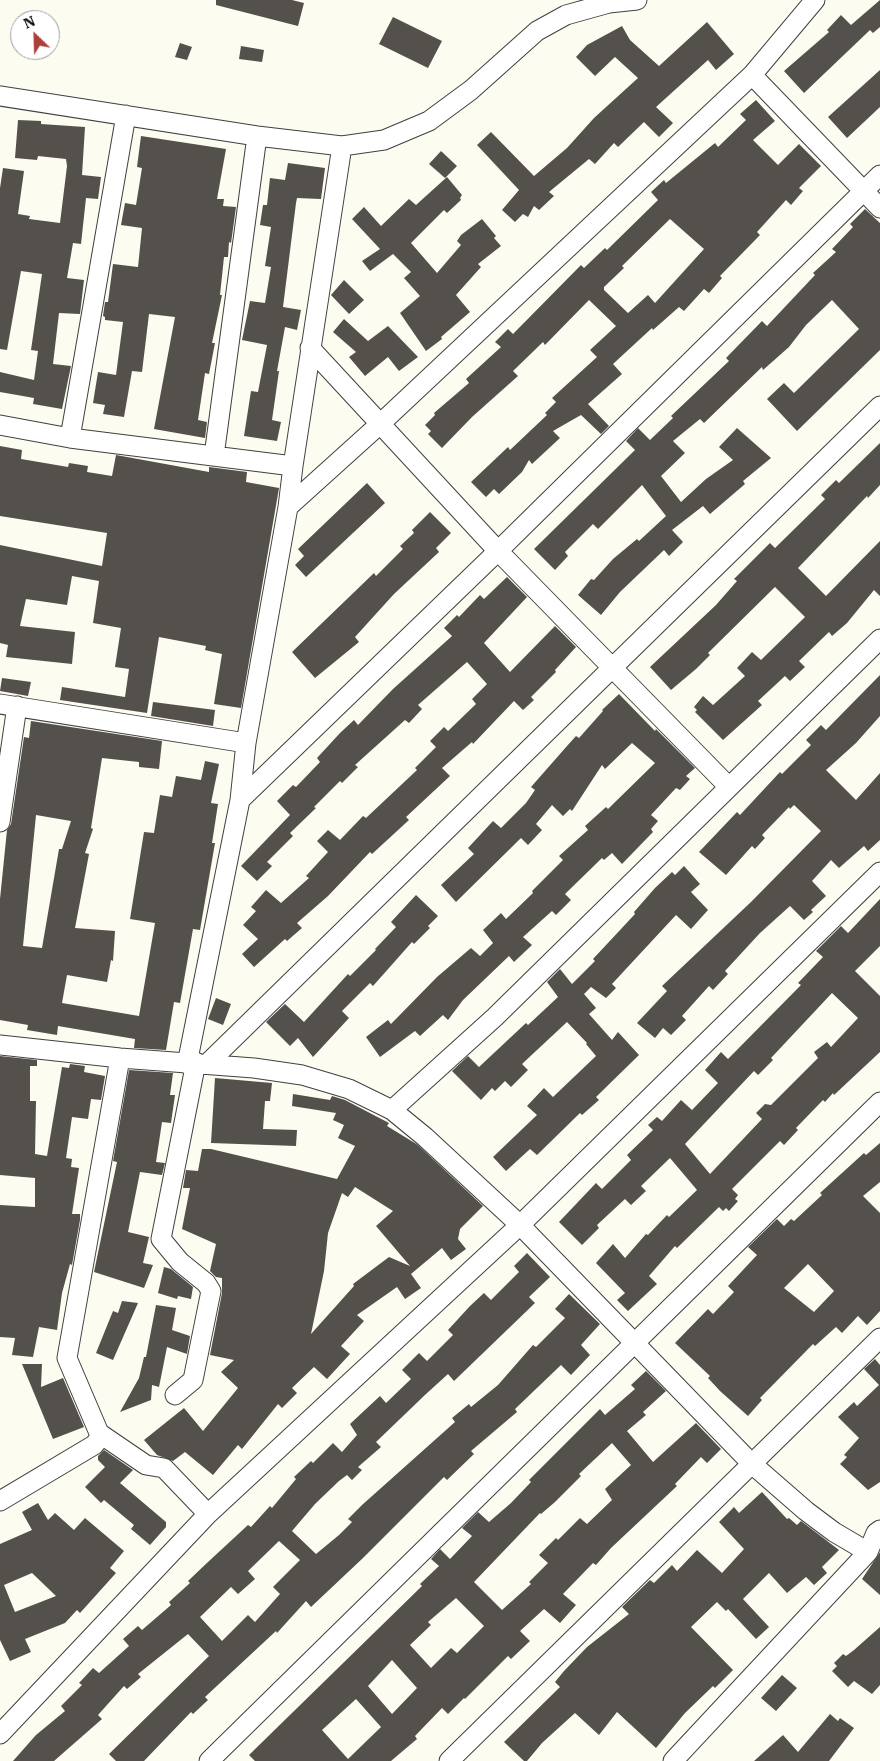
<!DOCTYPE html>
<style>
body{margin:0}
#map{position:relative;width:880px;height:1761px;overflow:hidden;background:#fdfcf0;font-family:"IBM Plex Serif",serif}
canvas{display:block}
.north{position:absolute;left:10px;top:10px;width:50px;height:50px;box-sizing:border-box;background:#fff;border:1px solid #9e9e9e;border-radius:50%;rotate:336deg;font-size:14px;font-weight:700;line-height:20px;text-align:center;color:#0d0d0d}
.north::after{content:'';display:block;margin:auto;width:18px;height:22px;background:#ab4038;clip-path:polygon(50% 0,100% 100%,50% 72%,0 100%)}
</style>
<div id="map">
<canvas width="880" height="1761"></canvas>
<div class="north">N</div>
</div>
<script>
const ctx = document.querySelector('canvas').getContext('2d');
ctx.lineJoin = 'round';
function fillPath(path, color) {
  ctx.fillStyle = color;
  ctx.fill(path, 'evenodd');
}
function poly(rows) {
  const path = new Path2D();
  for (const r of rows) {
    path.moveTo(r[0], r[1]);
    for (let i = 2; i < r.length; i += 2) path.lineTo(r[i], r[i + 1]);
  }
  return path;
}
function trace(path, color, width, dash) {
  ctx.strokeStyle = color;
  ctx.lineWidth = width;
  ctx.lineCap = dash ? 'butt' : 'round';
  ctx.setLineDash(dash || []);
  ctx.stroke(path);
}
fillPath(poly([
 [216,0,292,0,304,3,298,26,216,5],
 [880,0,880,27,873,33,870,30,804,93,784,71,829,32,827,30,841,15,851,25],
 [393,17,442,41,428,68,379,44],
 [707,22,734,54,716,70,708,60,656,107,673,123,659,137,644,122,618,147,614,143,595,164,589,159,549,192,554,196,539,210,534,206,528,217,523,214,515,222,502,210,519,190,477,145,491,132,534,176,567,148,594,118,638,78,615,57,595,76,576,57,587,45,622,26,630,40,659,66],
 [180,43,192,47,187,60,175,57],
 [241,46,264,50,262,62,239,59],
 [880,70,880,107,847,138,828,117],
 [756,100,775,121,753,140,778,165,799,144,821,166,799,188,803,191,791,205,786,200,757,232,760,235,720,276,722,278,709,293,704,289,684,311,679,307,653,330,652,328,613,364,622,374,588,404,609,426,601,434,581,415,553,431,560,438,532,464,529,460,522,472,499,494,494,489,486,497,471,482,508,447,510,450,547,415,545,413,556,402,552,398,597,357,590,350,616,326,589,300,545,345,543,342,513,371,518,376,472,417,442,448,428,434,431,431,425,425,435,415,434,413,469,383,466,379,501,347,495,342,508,329,513,334,581,265,584,268,605,248,607,250,658,200,651,192,664,180,666,183,715,143,718,147,746,120,740,114],
 [670,219,704,249,655,303,648,295,628,313,604,290,604,287,624,268,622,266],
 [18,120,41,121,41,124,85,127,82,175,101,177,98,199,86,198,81,244,73,243,67,278,84,280,80,314,59,313,53,364,71,366,62,409,33,404,34,398,0,392,0,372,34,380,38,351,31,350,42,274,21,271,7,350,0,349,0,188,3,168,24,171,18,214,30,216,29,219,60,223,67,166,66,159,38,156,37,160,15,158],
 [141,136,226,149,217,199,224,199,223,206,236,207,231,243,229,242,228,257,224,257,220,295,222,295,212,343,215,343,209,374,205,373,198,420,207,422,205,438,154,429,175,317,149,314,142,372,132,371,124,417,103,414,105,405,93,403,98,372,116,375,123,322,105,320,105,317,103,316,105,302,108,302,113,264,138,267,142,228,121,225,125,203,136,205,142,168,137,167],
 [441,151,457,166,445,178,429,164],
 [288,163,325,168,321,199,297,198,296,203,283,307,301,310,297,330,285,327,277,371,279,371,272,420,281,422,277,441,244,436,251,391,258,392,267,345,242,340,250,301,265,303,271,267,265,266,271,227,260,225,263,205,267,205,270,178,285,180],
 [447,177,462,195,460,198,461,200,447,213,444,210,411,243,437,273,461,245,457,241,461,235,482,219,496,236,494,238,501,246,478,264,481,267,456,295,470,312,441,337,442,339,426,351,400,313,420,296,404,278,411,272,393,254,370,271,362,261,380,249,352,219,364,207,381,226,409,199,416,205],
 [865,209,880,223,880,350,797,431,767,399,784,383,794,393,859,329,832,300,806,325,789,347,763,370,762,367,704,423,700,419,673,441,685,453,661,476,681,502,706,479,733,460,719,447,737,428,771,458,743,481,745,484,710,514,703,506,672,530,683,542,669,556,664,550,620,592,601,615,578,595,591,579,594,580,613,559,637,539,639,541,666,516,642,485,598,529,593,524,565,552,568,556,555,570,534,549,635,450,626,441,638,428,650,440,673,418,671,416,729,361,726,358,762,321,767,326,815,275,813,273,836,252,832,249,853,227,850,224],
 [344,280,364,300,349,314,331,295],
 [344,319,368,341,388,326,418,357,399,371,388,357,365,376,349,357,356,352,333,332],
 [880,443,880,485,868,498,867,496,798,568,826,596,880,541,880,596,874,590,847,623,832,636,829,632,799,661,805,667,790,681,785,676,758,701,762,705,723,740,695,712,697,710,694,707,703,696,713,705,745,676,737,668,752,652,761,660,805,617,775,587,708,653,710,655,696,669,671,690,650,667,716,605,737,581,734,579,770,543,775,548,825,499,821,495,836,480,839,483],
 [0,446,22,450,21,459,68,467,69,463,88,466,87,472,112,476,116,455,209,472,209,467,247,472,246,482,279,488,241,708,214,704,222,654,205,650,206,646,159,637,147,713,60,700,62,687,125,697,129,669,115,667,121,628,93,623,99,581,72,576,67,605,26,599,20,626,75,632,72,664,6,657,8,645,0,643,0,545,102,566,107,533,0,516],
 [367,483,385,503,306,577,295,565,304,556,298,549],
 [430,512,451,533,436,548,439,552,394,594,355,637,359,642,315,678,292,652,374,573,376,576,403,549,400,546,414,533,412,530],
 [507,577,527,597,484,643,510,672,555,626,576,647,555,670,556,672,531,697,534,700,523,710,514,701,473,744,472,742,442,768,450,776,406,817,409,820,372,854,370,852,328,896,297,923,302,928,287,941,285,939,254,967,242,954,258,939,243,925,256,911,251,907,266,890,281,903,309,878,306,876,328,852,317,841,328,830,340,840,363,816,366,818,417,770,415,768,436,747,430,741,444,727,448,731,476,704,472,699,487,684,467,662,418,705,422,709,409,723,405,720,355,765,358,767,342,783,340,781,314,807,316,808,290,833,293,836,267,862,272,866,257,881,241,866,290,815,277,801,293,785,296,787,320,762,317,758,340,733,354,720,358,725,393,689,452,636,444,628,457,615,459,617,480,595,484,599],
 [880,675,880,716,856,743,826,770,856,800,880,773,880,840,868,851,864,846,839,868,831,860,812,881,826,896,811,910,813,912,804,920,790,906,760,933,725,971,728,974,713,990,709,986,682,1016,686,1020,671,1035,663,1028,655,1038,637,1023,667,991,662,986,751,902,821,831,794,805,790,809,789,807,762,835,765,838,755,849,752,846,726,875,699,852,737,812,740,815,780,772,782,774,811,745,806,740,821,725,826,730],
 [2,678,31,682,28,696,0,691],
 [619,694,655,731,656,729,695,768,686,776,690,779,680,790,676,788,651,815,658,821,651,829,653,832,622,864,612,853,604,860,602,858,565,894,571,900,556,915,552,911,523,937,532,945,514,962,509,956,463,1000,448,1020,443,1015,420,1036,415,1031,380,1057,366,1037,388,1020,391,1024,437,977,471,948,480,956,493,943,483,930,501,913,506,919,533,893,532,891,563,860,559,856,588,830,585,826,606,807,608,809,655,763,632,743,605,769,602,765,572,811,570,809,563,816,552,805,536,824,542,830,528,845,521,838,456,902,441,885,474,854,468,848,493,821,501,828,526,803,535,790,531,787,567,746,576,736,579,738,603,711,602,710],
 [153,702,215,710,213,726,151,716],
 [31,721,162,741,159,769,139,767,139,762,102,758,91,828,93,829,85,853,89,854,75,928,115,931,113,961,111,960,107,982,67,975,62,1003,139,1016,155,923,130,919,144,832,154,833,160,795,172,797,176,776,201,780,205,761,219,764,211,803,218,804,212,843,215,843,200,930,193,929,180,1003,174,1002,166,1050,134,1048,135,1039,58,1026,57,1035,27,1030,28,1025,0,1020,0,899,7,830,11,824,24,737,29,738],
 [36,815,71,821,62,849,59,849,42,948,23,946],
 [684,866,700,884,691,892,708,910,691,929,676,915,612,984,616,988,606,998,591,987,584,994,596,1008,589,1014,612,1040,618,1032,639,1055,596,1097,599,1100,582,1115,580,1113,537,1155,530,1149,506,1171,493,1157,537,1115,527,1106,544,1088,553,1097,596,1056,586,1044,587,1043,567,1022,522,1064,528,1070,511,1087,505,1081,495,1091,492,1088,481,1100,452,1071,468,1056,479,1067,526,1023,528,1025,558,997,547,982,560,969,572,984,595,961,593,959,635,914,634,912,655,888,672,872,675,875],
 [416,895,438,916,428,926,430,928,414,944,412,942,373,986,370,983,342,1011,349,1018,313,1057,298,1038,290,1046,266,1022,285,1004,304,1022,348,974,350,976,376,950,375,949,396,927,391,922],
 [880,899,880,946,855,971,880,996,880,1052,834,1095,833,1093,825,1102,823,1100,796,1128,798,1130,784,1145,780,1141,732,1189,738,1195,735,1199,738,1201,729,1211,726,1208,723,1211,719,1207,677,1248,675,1246,649,1276,657,1284,628,1311,617,1300,625,1293,596,1263,613,1244,625,1258,646,1234,648,1235,667,1215,669,1217,697,1190,670,1158,641,1186,646,1191,631,1205,625,1199,597,1225,599,1228,582,1245,559,1222,596,1183,602,1189,631,1160,627,1155,653,1130,648,1125,657,1117,662,1121,681,1100,692,1110,718,1083,705,1070,721,1052,728,1059,801,985,798,983,823,957,816,951,841,926,848,933],
 [832,993,858,1018,831,1047,827,1042,814,1052,818,1058,771,1105,765,1104,756,1113,762,1119,710,1174,685,1144,754,1071,758,1075,773,1060,771,1058],
 [216,998,231,1004,223,1025,208,1019],
 [0,1056,37,1060,37,1066,30,1066,30,1101,36,1101,35,1154,47,1156,62,1067,69,1068,70,1064,85,1066,84,1072,105,1076,101,1100,91,1099,88,1119,72,1117,66,1158,72,1159,71,1167,79,1168,72,1214,80,1214,80,1220,72,1265,70,1264,62,1293,57,1330,39,1327,33,1357,12,1355,15,1338,0,1337,0,1205,35,1207,35,1178,0,1175],
 [129,1070,173,1073,170,1095,175,1095,171,1123,162,1122,156,1162,165,1163,162,1175,140,1172,128,1232,149,1237,143,1263,153,1265,144,1288,94,1272,117,1162,113,1161],
 [215,1078,272,1083,270,1101,265,1101,263,1129,297,1130,296,1146,211,1143],
 [293,1094,330,1100,332,1096,345,1100,389,1123,387,1126,418,1145,483,1206,460,1229,458,1239,466,1249,451,1260,442,1248,411,1274,421,1288,405,1299,397,1287,357,1315,364,1321,341,1346,350,1354,327,1379,314,1367,292,1388,297,1393,282,1408,278,1404,242,1449,238,1445,213,1475,185,1452,173,1461,157,1455,144,1440,184,1408,203,1431,238,1388,221,1372,234,1360,210,1355,222,1293,222,1278,216,1277,210,1271,216,1244,182,1229,190,1188,183,1188,186,1170,198,1171,202,1149,211,1149,337,1179,355,1146,338,1138,344,1125,333,1120,336,1113,292,1106],
 [355,1187,393,1211,376,1226,410,1266,389,1257,353,1284,354,1286,311,1334,324,1271,328,1233,342,1193,348,1197],
 [880,1143,880,1182,863,1196,880,1213,880,1311,867,1325,858,1316,842,1333,836,1327,815,1346,813,1344,760,1398,762,1400,748,1416,720,1391,708,1378,710,1376,675,1343,708,1309,713,1314,734,1292,728,1286,757,1255,748,1247,777,1219,784,1226,791,1219,794,1221,822,1195,820,1193,864,1153,866,1155],
 [808,1264,834,1291,814,1312,784,1288],
 [527,1253,550,1277,529,1297,535,1303,454,1381,448,1374,426,1394,376,1442,381,1447,358,1467,362,1470,352,1480,347,1475,339,1481,315,1504,292,1531,316,1554,339,1535,352,1522,348,1519,362,1505,455,1422,452,1418,469,1404,471,1407,498,1385,533,1345,536,1347,565,1318,555,1309,569,1294,600,1324,581,1345,590,1355,571,1375,561,1365,515,1409,517,1412,471,1451,474,1454,447,1480,444,1477,363,1558,311,1607,306,1601,277,1633,276,1631,205,1697,208,1700,193,1714,191,1712,144,1761,116,1761,109,1754,209,1656,188,1634,138,1674,141,1677,127,1689,124,1686,98,1715,102,1719,54,1761,13,1761,36,1735,65,1711,61,1706,82,1685,79,1683,93,1668,99,1673,129,1646,123,1639,138,1626,142,1630,171,1605,169,1602,190,1583,188,1581,208,1562,248,1525,251,1527,270,1506,272,1508,296,1479,294,1477,311,1461,313,1463,333,1443,342,1452,357,1435,350,1424,380,1396,386,1403,411,1379,402,1370,419,1353,427,1361,453,1335,448,1330,470,1306,484,1293,491,1300,519,1272,514,1266],
 [279,1541,300,1560,273,1587,280,1594,255,1622,248,1615,222,1641,200,1617,231,1587,238,1594,255,1579,248,1571],
 [164,1267,171,1269,193,1287,191,1299,178,1296,177,1299,158,1293],
 [122,1301,138,1303,113,1360,96,1353,113,1311,118,1313],
 [156,1305,176,1308,172,1330,190,1336,187,1354,167,1347,159,1387,152,1385,151,1400,120,1412,139,1378,144,1357,146,1357],
 [875,1359,880,1365,880,1482,868,1490,840,1464,847,1457,844,1455,859,1438,838,1417,854,1402,857,1406,879,1385,864,1369],
 [22,1364,42,1364,41,1387,63,1378,84,1427,53,1439],
 [646,1371,666,1391,643,1412,646,1415,627,1431,653,1462,696,1423,721,1449,707,1463,701,1457,675,1484,677,1486,611,1548,596,1565,593,1563,563,1594,576,1605,560,1623,544,1609,520,1631,530,1641,511,1659,508,1656,465,1699,464,1698,448,1714,442,1708,415,1736,417,1739,391,1761,255,1761,249,1755,422,1586,420,1584,439,1566,431,1559,440,1549,450,1559,472,1536,462,1528,478,1512,489,1522,511,1503,531,1482,529,1480,600,1409,605,1415,635,1389,631,1385],
 [612,1443,631,1465,605,1489,612,1500,587,1524,580,1518,558,1540,556,1538,539,1555,548,1563,529,1582,531,1584,502,1610,474,1582,540,1513,541,1514,555,1502,581,1476,579,1474],
 [456,1598,484,1626,457,1653,451,1648,431,1668,410,1645,431,1625,428,1622],
 [392,1660,417,1688,392,1714,368,1686],
 [356,1699,381,1727,348,1759,322,1730],
 [104,1450,133,1470,120,1483,166,1522,166,1527,150,1545,131,1529,134,1525,104,1500,101,1503,85,1487,105,1467,98,1460,98,1456],
 [762,1492,787,1519,789,1518,797,1525,801,1521,839,1550,822,1567,827,1573,814,1585,806,1577,787,1593,769,1573,743,1599,769,1627,756,1639,728,1609,726,1611,717,1602,691,1627,733,1670,715,1688,713,1686,685,1713,656,1748,617,1712,599,1735,575,1713,542,1743,527,1761,524,1761,504,1742,560,1687,555,1682,564,1671,587,1647,629,1614,622,1607,650,1580,654,1583,672,1565,677,1571,697,1550,722,1573,744,1549,719,1522,734,1507,739,1513],
 [38,1503,48,1520,55,1513,74,1530,85,1518,124,1551,110,1568,116,1573,80,1613,77,1610,65,1623,25,1639,31,1652,10,1661,0,1640,0,1544,32,1530,22,1512],
 [32,1573,56,1596,15,1612,4,1585],
 [880,1552,880,1595,862,1579],
 [880,1627,880,1685,872,1694,854,1681,848,1687,832,1671,837,1666,834,1663,843,1654,846,1656,854,1650],
 [782,1675,797,1688,776,1711,761,1698],
 [830,1714,838,1721,840,1718,854,1728,829,1761,754,1761,783,1735,798,1752]
]), '#54504b');
const minor = poly([
 [752,75,880,208],
 [0,96,257,136,342,146,384,140,429,121,471,90,537,31,566,15,609,3,637,0],
 [310,348,498,551,729,787],
 [0,425,70,438,293,466,342,146],
 [70,438,126,115],
 [214,456,257,136],
 [288,507,380,424,752,75,815,0],
 [0,704,246,743],
 [240,800,498,551,880,175],
 [0,822,17,706],
 [0,1045,120,1058,254,1068,302,1075,349,1089,392,1110,425,1137,520,1225,752,1464,806,1511,834,1532,868,1552],
 [187,1064,240,800,246,743,288,507,293,466],
 [207,1064,880,406],
 [392,1110,495,1017,880,639],
 [175,1395,193,1380,211,1291,206,1283,180,1262,161,1239,196,1062],
 [99,1433,146,1465,164,1468,208,1514],
 [0,1501,94,1445,99,1439,99,1433,67,1358,120,1058],
 [0,1734,208,1514,520,1225,880,872],
 [209,1761,880,1102],
 [449,1761,880,1338],
 [673,1761,868,1552,876,1533,880,1530]
]);
trace(minor, '#404040', 21);
trace(minor, '#fff', 19);
</script>
